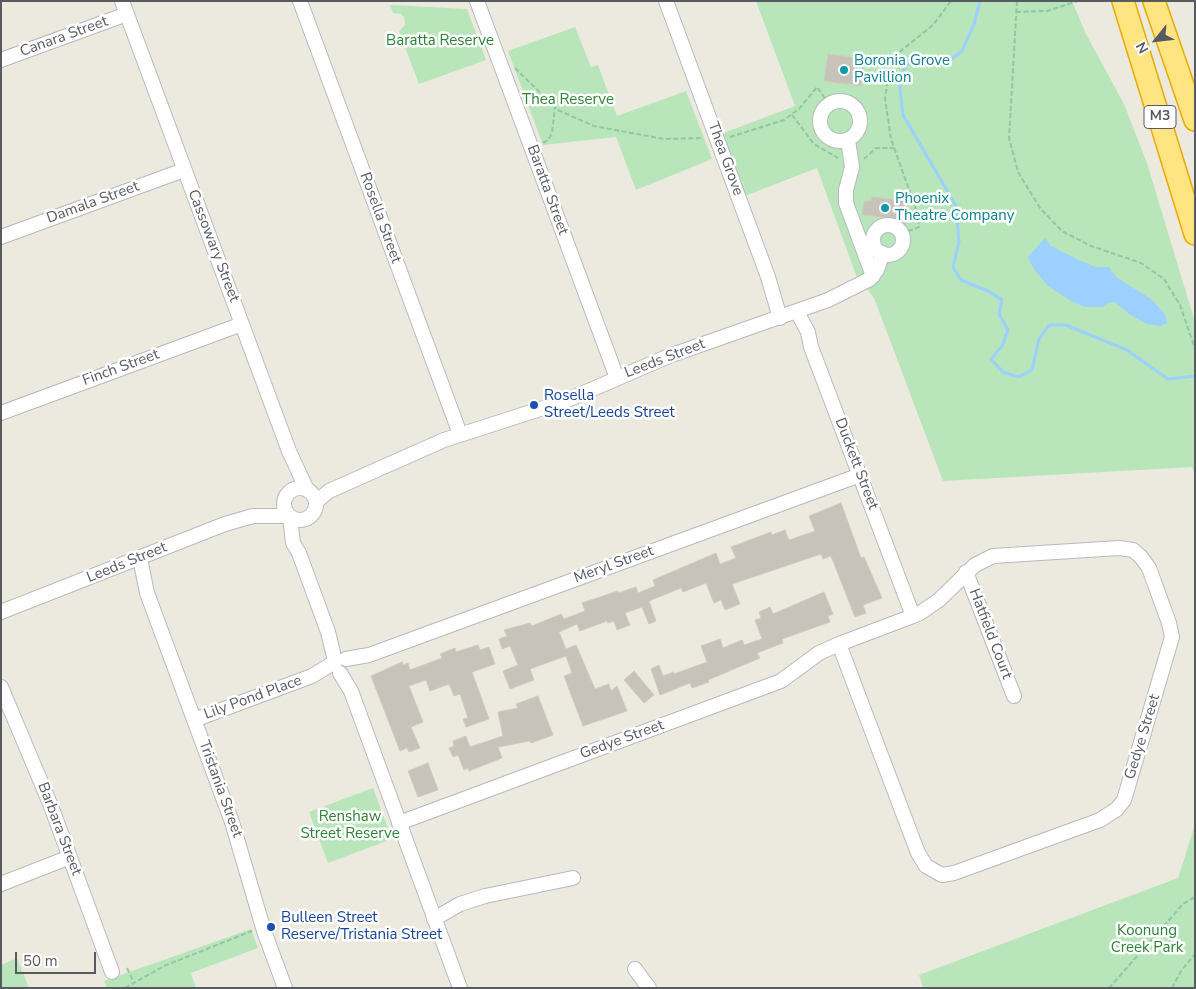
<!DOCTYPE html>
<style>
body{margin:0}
#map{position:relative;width:1196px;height:989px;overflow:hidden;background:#eceade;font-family:"Nunito Sans",sans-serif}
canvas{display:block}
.frame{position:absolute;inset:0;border:2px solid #575b61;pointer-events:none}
.north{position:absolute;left:1131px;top:15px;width:50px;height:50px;-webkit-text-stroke:4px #fff;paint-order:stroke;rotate:241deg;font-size:14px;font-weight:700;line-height:20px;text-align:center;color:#575b61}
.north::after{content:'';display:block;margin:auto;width:18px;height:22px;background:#575b61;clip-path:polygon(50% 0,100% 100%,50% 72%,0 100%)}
.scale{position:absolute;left:15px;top:952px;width:81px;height:22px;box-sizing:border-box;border:2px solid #575b61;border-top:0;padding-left:6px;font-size:15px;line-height:18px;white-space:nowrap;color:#575b61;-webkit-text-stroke:4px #fff;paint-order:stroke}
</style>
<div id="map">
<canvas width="1196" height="989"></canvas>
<div class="frame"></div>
<div class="north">N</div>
<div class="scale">50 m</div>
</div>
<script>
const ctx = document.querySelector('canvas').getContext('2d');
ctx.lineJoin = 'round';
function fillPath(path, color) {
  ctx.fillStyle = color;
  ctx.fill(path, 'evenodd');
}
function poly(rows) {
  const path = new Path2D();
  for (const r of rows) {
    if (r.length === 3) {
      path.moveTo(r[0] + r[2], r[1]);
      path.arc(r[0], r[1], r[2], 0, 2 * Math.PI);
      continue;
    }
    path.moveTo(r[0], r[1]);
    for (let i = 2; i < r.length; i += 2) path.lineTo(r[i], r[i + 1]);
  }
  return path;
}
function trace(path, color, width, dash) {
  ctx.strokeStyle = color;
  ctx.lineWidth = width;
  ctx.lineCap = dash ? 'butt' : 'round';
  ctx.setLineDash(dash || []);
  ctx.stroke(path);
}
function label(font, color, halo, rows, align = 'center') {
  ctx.font = font + ' "Nunito Sans",sans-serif';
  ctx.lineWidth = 5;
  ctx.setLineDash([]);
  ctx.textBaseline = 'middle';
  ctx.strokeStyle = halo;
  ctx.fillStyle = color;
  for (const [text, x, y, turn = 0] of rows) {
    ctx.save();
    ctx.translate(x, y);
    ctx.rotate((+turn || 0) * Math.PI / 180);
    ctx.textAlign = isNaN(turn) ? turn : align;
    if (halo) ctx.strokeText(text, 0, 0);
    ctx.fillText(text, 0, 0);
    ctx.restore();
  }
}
fillPath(poly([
 [756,1,1072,1,1086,34,1124,104,1147,163,1195,322,1195,474,1192,467,943,481,874,298,856,275,817,168,745,196,721,134,795,106],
 [390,5,467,9,486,60,419,84,399,31,405,25,404,17,401,14,393,13],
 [575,27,591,67,598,65,617,116,686,91,712,159,636,190,616,137,543,145,508,51],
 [373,788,392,839,328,863,309,812],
 [1195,825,1195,988,923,988,919,975,1178,878],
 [251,929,258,948,191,973,196,988,107,988,104,981],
 [17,958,29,988,1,988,1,965]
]), '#b8e6ba');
fillPath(poly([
 [1045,238,1051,246,1079,260,1096,267,1109,267,1116,277,1151,299,1165,314,1167,323,1161,326,1147,324,1129,314,1115,302,1108,303,1104,307,1085,307,1069,300,1048,286,1033,268,1028,257]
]), '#9bd0ff');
trace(poly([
 [980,1,974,24,962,51,950,60,939,65,923,61,907,65,899,79,903,115,956,206,959,242,953,267,961,280,990,292,1002,300,999,314,1008,330,1002,346,991,359,1003,372,1018,377,1032,370,1039,339,1049,325,1066,325,1127,350,1168,379,1195,376]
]), '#9bd0ff', 3);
const building = poly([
 [828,54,864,59,861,86,824,81,828,54],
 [872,197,908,201,906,225,884,223,885,217,862,215,864,201,871,201,872,197],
 [841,503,861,558,864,557,882,598,863,605,866,613,855,617,831,556,823,559,821,554,732,584,740,604,725,610,721,600,714,603,706,583,683,592,681,588,649,601,656,621,649,624,642,607,625,613,630,625,617,630,614,621,608,623,607,621,580,631,577,624,559,632,566,649,576,645,595,689,609,684,611,691,617,686,627,711,583,726,564,676,572,673,566,656,530,669,534,680,510,689,503,671,518,665,510,646,502,649,499,639,507,636,504,630,530,623,532,626,561,614,564,619,585,611,582,603,618,591,618,593,636,587,638,593,655,586,653,580,716,553,720,564,736,558,731,547,771,532,772,535,785,530,789,540,815,531,809,516,841,503],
 [824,592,833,614,828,616,830,622,782,639,783,643,757,653,760,658,708,680,709,682,692,688,690,683,660,695,651,669,659,665,663,676,674,672,674,674,707,662,701,646,720,639,723,648,742,640,744,645,762,639,755,620,761,618,759,612,770,607,773,614,824,592],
 [478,645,480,650,489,647,495,664,472,672,489,719,466,727,463,719,468,718,460,694,454,696,449,684,430,691,426,680,409,686,423,722,411,727,420,748,409,752,407,748,400,751,371,676,402,662,403,665,408,663,410,670,442,658,440,654,455,648,456,652,478,645],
 [634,671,654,695,644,703,624,680,634,671],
 [538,696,553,735,531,743,530,741,498,747,502,758,469,771,468,768,464,770,458,755,453,757,449,748,454,746,453,741,466,736,470,747,503,736,498,712,518,708,516,704,538,696],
 [428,763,438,790,418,797,408,771,428,763]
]);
fillPath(building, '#c7c3bb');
trace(building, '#d1cbbc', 1);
const minor = poly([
 [122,1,289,451,307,490],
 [300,1,460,434],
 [477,1,617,378],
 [666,1,768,277,780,318],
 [1,60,127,14],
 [840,121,20],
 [848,140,852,167,846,190,846,203,873,276],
 [888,240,15],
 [1,237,184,170],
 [797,312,808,332,811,347,913,616],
 [1,413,242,324],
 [300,504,16],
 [316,502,329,491,444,440,565,401,669,356,828,300,870,279,877,270,883,253],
 [290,517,293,543,299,553,328,632,335,661],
 [140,558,147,593,232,822,264,931,285,988],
 [966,572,1014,696],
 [1,612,225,524,253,516,289,516],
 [346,659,369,655,860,475],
 [340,673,351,691,460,988],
 [1,687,51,806,112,972],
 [194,720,312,676,335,662],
 [399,823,781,681,819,653,839,644,913,616,920,613,939,600,975,565,993,556,1119,548,1133,550,1141,557,1149,568,1169,623,1172,637,1124,800,1117,809,1100,820,954,873,942,875,926,866,918,853,839,644],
 [1,884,70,857],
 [434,919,460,904,485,896,573,878],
 [635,969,649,988]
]);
const highway = poly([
 [1123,1,1195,234],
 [1154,1,1195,120]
]);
trace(minor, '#b7b9bf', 16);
trace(highway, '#eaaa00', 24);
trace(poly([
 [1017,1,1009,138,1018,172,1040,208,1062,231,1091,246,1141,263,1164,279,1180,305,1195,349],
 [1016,12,1047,11,1078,1],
 [515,68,558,110,594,126,664,139,703,138],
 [792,115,814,144,838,158],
 [730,137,784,120,799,109,817,87,829,104],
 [543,143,548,140,552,133,555,107],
 [864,159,876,148,894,148],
 [901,234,919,227,917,212,891,139,885,99,888,78,897,54,933,25,951,1],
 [127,968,133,981],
 [125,988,164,966,252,931],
 [1109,988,1183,904,1195,897],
 [1172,988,1181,971,1195,954]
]), '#91c7a2', 2, [5, 2.5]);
trace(minor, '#fff', 14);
trace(highway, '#ffe482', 21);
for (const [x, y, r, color] of [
 [844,70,5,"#0f9aa8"],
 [885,208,5,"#0f9aa8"],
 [534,405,5,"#1a4fb4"],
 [271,927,5,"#1a4fb4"]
]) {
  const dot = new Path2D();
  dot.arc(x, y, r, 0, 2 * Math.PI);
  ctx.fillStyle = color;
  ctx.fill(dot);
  trace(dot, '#fff', 2);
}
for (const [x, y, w] of [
 [1160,117,32]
]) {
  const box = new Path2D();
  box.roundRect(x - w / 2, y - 11.5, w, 23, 4);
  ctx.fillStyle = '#fff';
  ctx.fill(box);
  trace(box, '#575b61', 1);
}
label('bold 14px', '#575b61', null, [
 ["M3",1160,117]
]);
label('15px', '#575b61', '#fff', [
 ["Canara Street",64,37,-20],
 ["Thea Grove",725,159,70],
 ["Baratta Street",547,190,70],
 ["Damala Street",93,203,-20],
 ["Rosella Street",380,218,70],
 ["Cassowary Street",213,246,69],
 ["Leeds Street",665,359,-21],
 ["Finch Street",121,368,-20],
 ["Duckett Street",856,464,69],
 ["Leeds Street",127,563,-22],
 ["Meryl Street",614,565,-20],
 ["Hatfield Court",990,634,69],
 ["Lily Pond Place",253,698,-20],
 ["Gedye Street",1143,737,-73],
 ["Gedye Street",622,740,-20],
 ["Tristania Street",220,789,70],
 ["Barbara Street",59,829,69]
]);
label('15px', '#2e8235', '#fff', [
 ["Baratta Reserve",440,41],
 ["Thea Reserve",568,100],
 ["Renshaw",350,817],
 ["Street Reserve",350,834],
 ["Koonung",1147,931],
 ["Creek Park",1147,948]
]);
label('15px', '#0d838f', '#fff', [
 ["Boronia Grove",854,61],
 ["Pavillion",854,78],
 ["Phoenix",895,199],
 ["Theatre Company",895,216]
], 'left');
label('15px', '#164399', '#fff', [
 ["Rosella",544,396],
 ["Street/Leeds Street",544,413],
 ["Bulleen Street",281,918],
 ["Reserve/Tristania Street",281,935]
], 'left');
</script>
